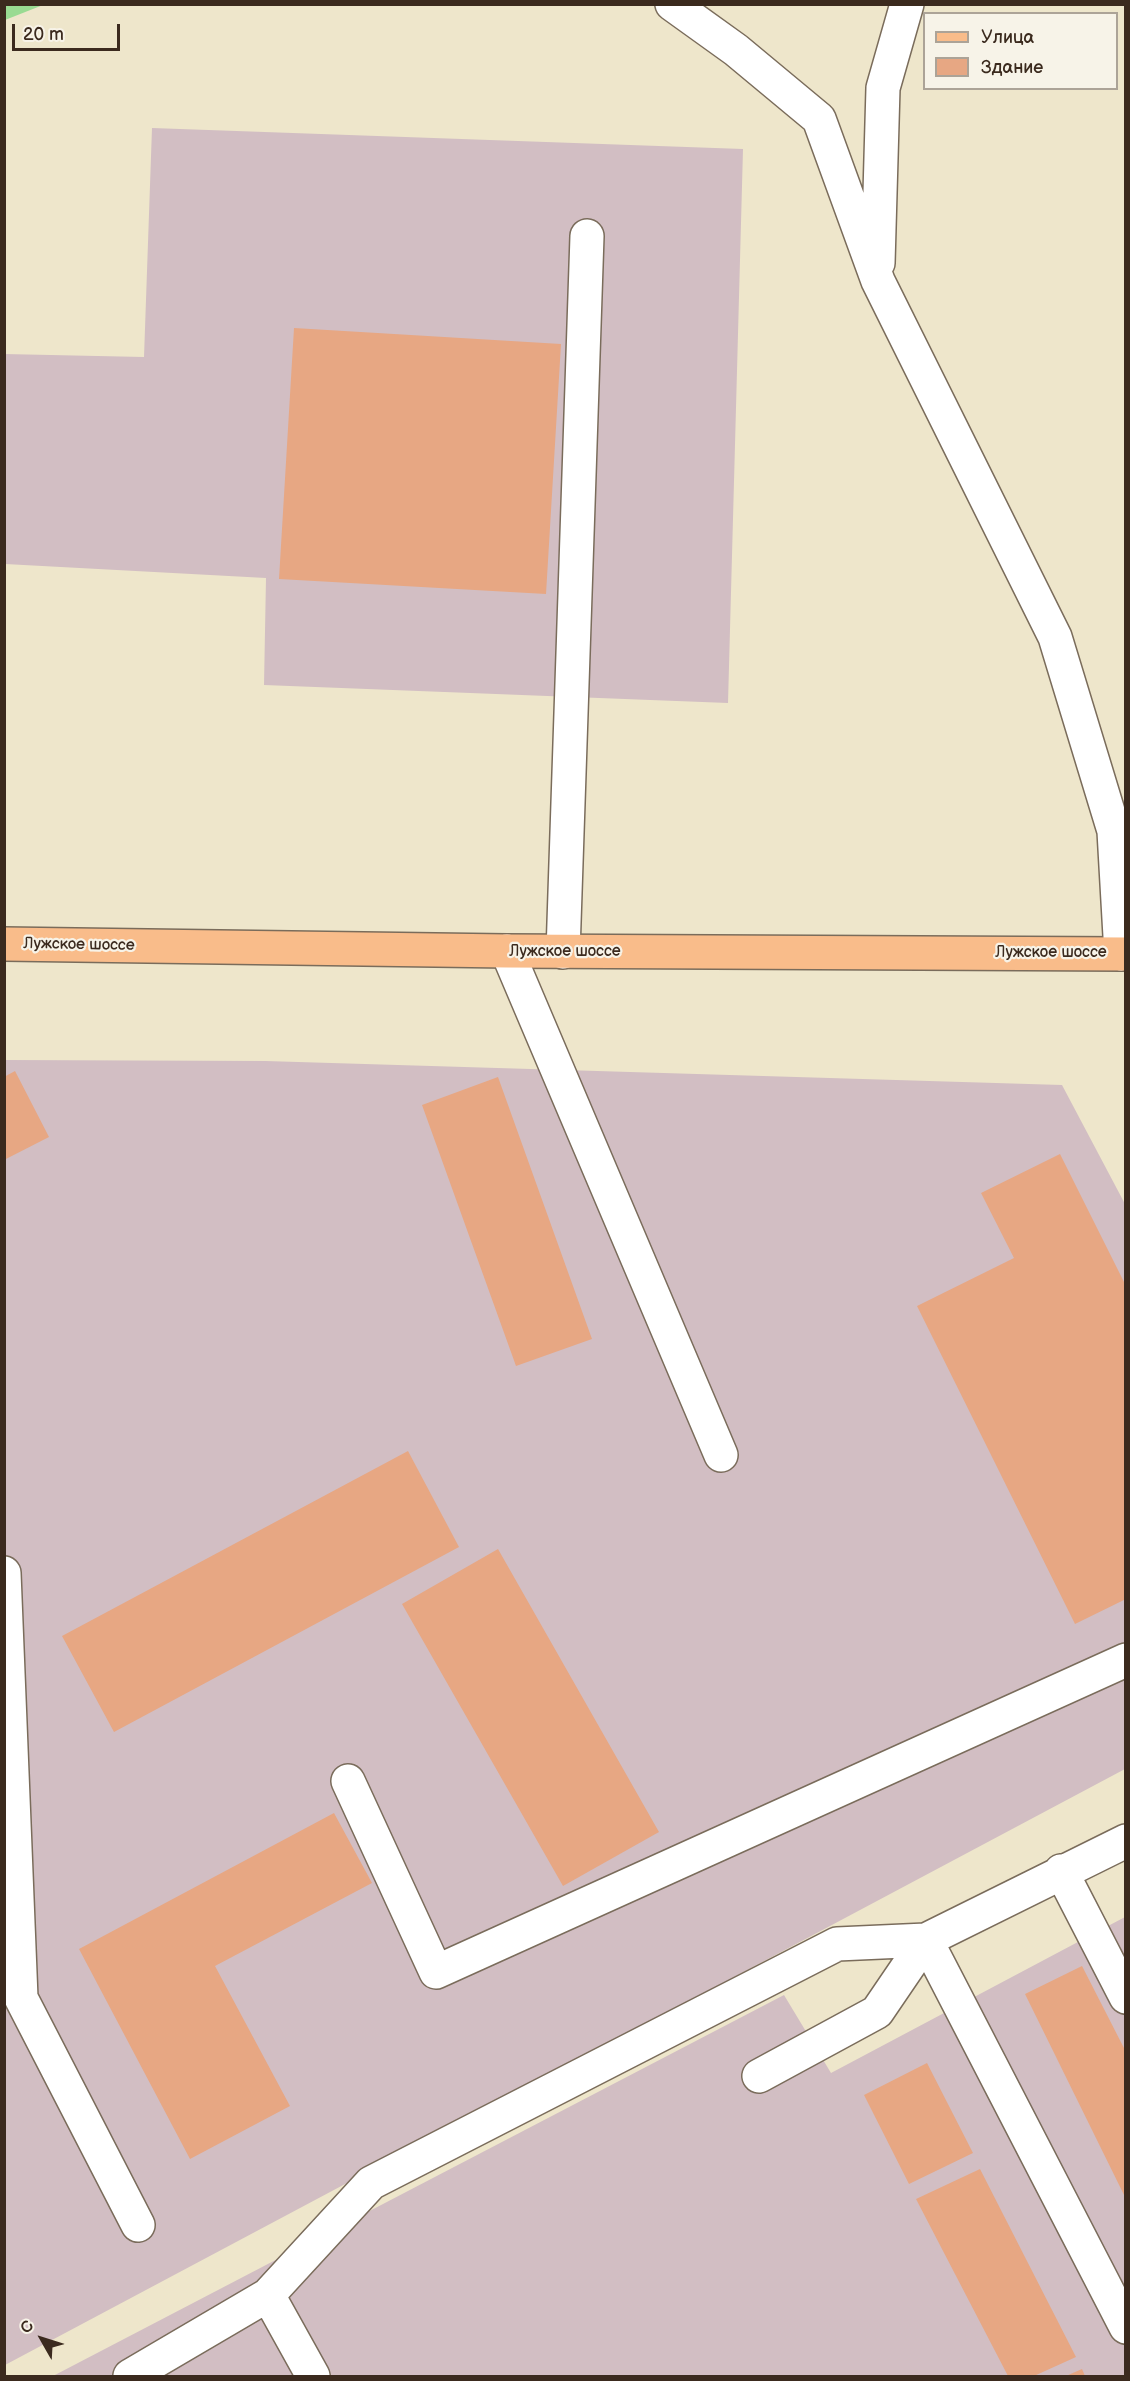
<!DOCTYPE html>
<meta charset="utf-8">
<style>
body{margin:0}
#map{position:relative;width:1130px;height:2381px;overflow:hidden;background:#eee6cb;font-family:"Balsamiq Sans",sans-serif}
canvas{display:block}
.frame{position:absolute;inset:0;border:6px solid #3b2a1e;pointer-events:none}
.legend{position:absolute;left:923px;top:12px;width:195px;height:78px;box-sizing:border-box;background:#f7f3e8;border:2px solid #aca397;margin:0;padding:8px 10px;list-style:none;font-size:18px;color:#3b2a1e}
.legend li{display:flex;align-items:center;gap:12px;height:30px}
.legend b{width:30px;border:2px solid #aca397}
.north{position:absolute;left:12px;top:2309px;width:60px;height:60px;-webkit-text-stroke:4px #f7f3e8;paint-order:stroke;rotate:309deg;font-size:16px;font-weight:700;line-height:24px;text-align:center;color:#3b2a1e}
.north::after{content:'';display:block;margin:auto;width:21px;height:27px;background:#3b2a1e;clip-path:polygon(50% 0,100% 100%,50% 72%,0 100%)}
.scale{position:absolute;left:12px;top:24px;width:108px;height:27px;box-sizing:border-box;border:3px solid #3b2a1e;border-top:0;padding-left:8px;font-size:18px;line-height:21px;white-space:nowrap;color:#3b2a1e;-webkit-text-stroke:4px #f7f3e8;paint-order:stroke}
</style>
<div id="map">
<canvas width="1130" height="2381"></canvas>
<div class="frame"></div>
<ul class="legend">
<li><b style="height:8px;background:#f9bc8a"></b>Улица</li>
<li><b style="height:16px;background:#e7a783"></b>Здание</li>
</ul>
<div class="north">С</div>
<div class="scale">20 m</div>
</div>
<script>
const ctx = document.querySelector('canvas').getContext('2d');
ctx.lineJoin = 'round';
function fillPath(path, color) {
  ctx.fillStyle = color;
  ctx.fill(path, 'evenodd');
}
function poly(rows) {
  const path = new Path2D();
  for (const r of rows) {
    path.moveTo(r[0], r[1]);
    for (let i = 2; i < r.length; i += 2) path.lineTo(r[i], r[i + 1]);
  }
  return path;
}
function trace(path, color, width, dash) {
  ctx.strokeStyle = color;
  ctx.lineWidth = width;
  ctx.lineCap = dash ? 'butt' : 'round';
  ctx.setLineDash(dash || []);
  ctx.stroke(path);
}
function label(font, color, halo, rows, align = 'center') {
  ctx.font = font + ' "Balsamiq Sans",sans-serif';
  ctx.lineWidth = 4.5;
  ctx.setLineDash([]);
  ctx.textBaseline = 'middle';
  ctx.strokeStyle = halo;
  ctx.fillStyle = color;
  for (const [text, x, y, turn = 0] of rows) {
    ctx.save();
    ctx.translate(x, y);
    ctx.rotate((+turn || 0) * Math.PI / 180);
    ctx.textAlign = isNaN(turn) ? turn : align;
    if (halo) ctx.strokeText(text, 0, 0);
    ctx.fillText(text, 0, 0);
    ctx.restore();
  }
}
fillPath(poly([
 [152,128,743,149,728,703,264,685,266,578,5,564,4,354,144,357],
 [5,1060,265,1061,1062,1085,1125,1204,1125,1769,5,2365],
 [1125,1917,1125,2376,53,2376,784,1995,831,2073]
]), '#d2bec3');
fillPath(poly([
 [5,4,43,4,43,5,5,20]
]), '#99db92');
fillPath(poly([
 [294,328,561,344,546,594,279,579],
 [15,1071,49,1137,4,1160,4,1077],
 [498,1077,592,1339,516,1366,422,1105],
 [1060,1154,1126,1286,1126,1599,1075,1624,917,1306,1014,1258,981,1193],
 [408,1451,459,1547,114,1732,62,1636],
 [498,1549,659,1832,563,1886,402,1604],
 [334,1813,372,1883,215,1966,290,2106,190,2159,79,1949],
 [1082,1966,1126,2052,1126,2199,1025,1994],
 [927,2063,973,2153,909,2184,864,2095],
 [980,2169,1076,2357,1034,2376,1008,2376,916,2199],
 [1082,2369,1085,2376,1066,2376]
]), '#e7a783');
const minor = poly([
 [672,4,736,50,819,119,878,281,1055,637,1114,831,1121,954],
 [878,263,883,88,907,4],
 [507,951,721,1455],
 [563,952,587,236],
 [4,1573,21,1998,138,2225],
 [348,1781,436,1972,1126,1660],
 [1061,1871,1126,1997],
 [759,2076,877,2012,926,1940,1126,2327],
 [268,2295,313,2376],
 [130,2376,268,2295,371,2183,837,1944,926,1940,1126,1841]
]);
const major = poly([
 [4,944,507,951,1126,954]
]);
trace(minor, '#7a6c5b', 36);
trace(major, '#7a6c5b', 36);
trace(minor, '#fff', 33);
trace(major, '#f9bc8a', 33);
label('16px', '#3b2a1e', '#f7f3e8', [
 ["Лужское шоссе",79,945,1],
 ["Лужское шоссе",565,952],
 ["Лужское шоссе",1051,953]
]);
</script>
